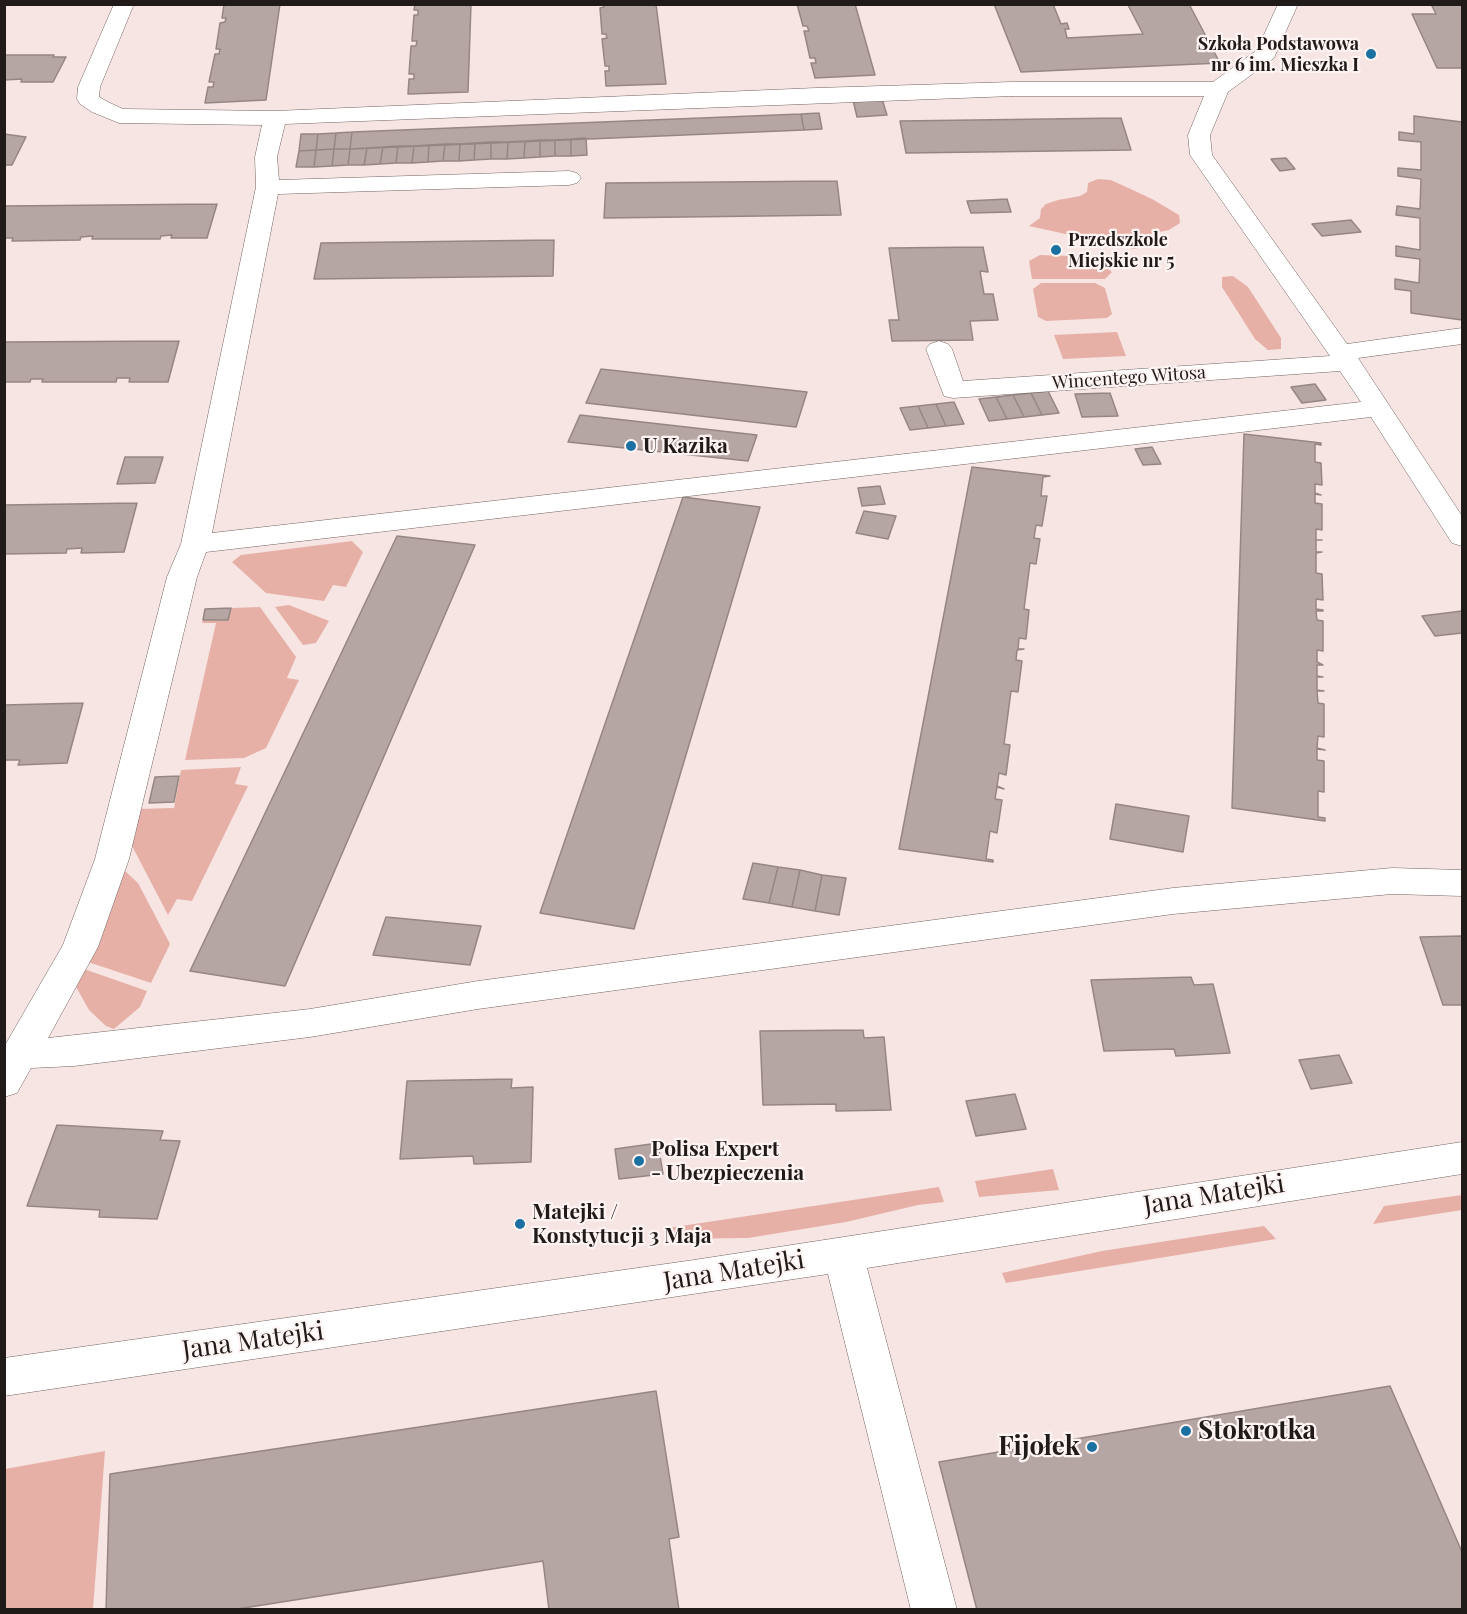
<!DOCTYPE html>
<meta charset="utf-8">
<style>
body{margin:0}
#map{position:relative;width:1467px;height:1614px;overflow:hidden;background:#f6e5e3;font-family:"Playfair Display",serif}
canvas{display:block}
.frame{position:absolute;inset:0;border:6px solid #201a19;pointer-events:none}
</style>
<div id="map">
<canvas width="1467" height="1614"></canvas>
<div class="frame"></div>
</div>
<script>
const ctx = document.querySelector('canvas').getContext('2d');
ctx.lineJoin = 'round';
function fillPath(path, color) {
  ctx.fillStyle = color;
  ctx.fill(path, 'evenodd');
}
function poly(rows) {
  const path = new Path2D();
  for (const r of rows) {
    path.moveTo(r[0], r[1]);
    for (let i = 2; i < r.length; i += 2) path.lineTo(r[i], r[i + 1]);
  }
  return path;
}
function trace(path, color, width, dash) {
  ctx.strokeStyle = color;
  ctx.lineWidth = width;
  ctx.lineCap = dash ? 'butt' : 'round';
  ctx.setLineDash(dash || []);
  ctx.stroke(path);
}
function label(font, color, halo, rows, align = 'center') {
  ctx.font = font + ' "Playfair Display",serif';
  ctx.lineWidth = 4.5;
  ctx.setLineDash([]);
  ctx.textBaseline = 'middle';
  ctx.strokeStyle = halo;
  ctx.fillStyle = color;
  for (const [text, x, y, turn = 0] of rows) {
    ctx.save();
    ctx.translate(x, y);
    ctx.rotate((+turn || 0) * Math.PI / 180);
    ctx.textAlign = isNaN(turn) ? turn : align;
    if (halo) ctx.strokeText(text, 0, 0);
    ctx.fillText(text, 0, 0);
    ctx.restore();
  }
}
fillPath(poly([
 [1098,179,1111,180,1152,199,1179,215,1180,223,1169,230,1145,235,1140,239,1139,248,1134,249,1029,226,1040,218,1041,209,1046,204,1058,200,1080,196,1087,192,1088,183],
 [1040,255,1073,256,1099,262,1112,272,1105,279,1032,279,1029,261],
 [1233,276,1248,287,1281,338,1281,349,1268,350,1255,339,1222,287,1222,277],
 [1041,283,1095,283,1105,288,1112,314,1107,318,1046,321,1038,317,1033,289],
 [1117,332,1126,356,1063,359,1054,335],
 [352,541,363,552,346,587,333,585,324,601,266,593,232,562,241,555],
 [289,605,329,621,316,643,303,645,275,607],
 [260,607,296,657,287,678,299,680,266,748,244,758,185,760,216,623,202,623,203,620,228,620,231,608],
 [241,767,235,784,248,786,192,901,177,899,168,915,130,842,139,809,174,808,181,770],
 [124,870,138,883,170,944,151,983,88,962,114,901],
 [84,969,147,991,140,1007,114,1029,106,1026,89,1010,75,985],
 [1053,1169,1059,1190,979,1197,975,1181],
 [939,1187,944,1202,918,1205,846,1222,748,1238,670,1239,668,1228],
 [1462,1195,1462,1210,1373,1224,1384,1206],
 [1264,1226,1276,1239,1006,1283,1002,1273,1102,1251],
 [105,1451,93,1609,5,1609,5,1469]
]), '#e7b0a7');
const building = poly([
 [224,4,280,4,266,100,205,103,208,87,213,87,214,82,209,82,215,54,219,54,220,49,216,49,220,23,225,22,226,18,222,18,224,4],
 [415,4,471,4,468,92,408,94,409,79,414,79,414,74,409,74,411,46,416,46,417,41,412,41,414,15,418,15,418,10,414,10,415,4],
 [604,4,656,4,666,84,606,86,605,71,609,71,609,66,605,66,602,39,607,38,606,34,602,34,600,8,604,7,604,4],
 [797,4,855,4,875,75,815,78,811,63,816,63,815,58,810,58,804,31,809,31,807,26,803,26,797,4],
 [994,4,1053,4,1061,24,1067,23,1069,29,1065,29,1067,38,1143,34,1128,5,1189,4,1220,63,1021,72,994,4],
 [1431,4,1462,4,1462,68,1437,68,1412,14,1436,14,1431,4],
 [4,55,54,55,53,57,66,57,53,82,21,82,22,79,4,80,4,55],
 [882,99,887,115,857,117,853,100,882,99],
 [819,113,822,129,804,130,801,114,819,113],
 [801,114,804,130,350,149,352,132,801,114],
 [1414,116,1462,122,1462,320,1411,313,1411,291,1395,289,1395,279,1419,283,1420,259,1396,256,1396,246,1420,250,1420,218,1396,215,1397,206,1420,209,1421,179,1398,176,1398,168,1421,170,1421,142,1399,140,1399,132,1414,134,1414,116],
 [1121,118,1131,150,906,153,900,121,1121,118],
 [352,132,350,149,334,149,336,133,352,132],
 [336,133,334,149,316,150,318,134,336,133],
 [4,134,26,137,12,165,4,165,4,134],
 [301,134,318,134,316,150,299,151,301,134],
 [586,138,587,155,571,156,571,139,586,138],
 [571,139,571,156,555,156,555,140,571,139],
 [540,140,555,140,555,156,540,157,540,140],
 [540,140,540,157,524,158,525,141,540,140],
 [525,141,524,158,507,159,508,142,525,141],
 [491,142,491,159,474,160,475,143,491,142],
 [491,142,508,142,507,159,491,159,491,142],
 [475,143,474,160,459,161,460,144,475,143],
 [445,144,460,144,459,161,443,161,445,144],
 [445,144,443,161,428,162,429,145,445,144],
 [429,145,428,162,412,163,414,146,429,145],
 [398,146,396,163,380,164,383,147,398,146],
 [398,146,414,146,412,163,396,163,398,146],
 [383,147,380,164,364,165,367,148,383,147],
 [367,148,364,165,348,165,350,149,367,148],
 [334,149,332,166,314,167,316,150,334,149],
 [334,149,350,149,348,165,332,166,334,149],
 [316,150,314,167,296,167,299,151,316,150],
 [1286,158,1295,169,1280,171,1271,159,1286,158],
 [837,181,841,215,604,218,606,183,837,181],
 [1007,199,1011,212,971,213,967,201,1007,199],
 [217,204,207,238,171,238,172,235,161,236,160,239,92,239,93,236,81,237,80,240,12,241,13,238,4,238,4,206,217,204],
 [1351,220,1361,232,1322,236,1312,224,1351,220],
 [554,240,553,276,314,279,321,243,554,240],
 [983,247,988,272,980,271,984,294,993,294,998,320,970,321,973,340,892,341,889,320,899,320,889,248,983,247],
 [179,341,168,382,129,382,130,378,117,378,116,382,42,382,43,379,31,379,30,382,4,382,4,342,179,341],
 [601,369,807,392,796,427,586,403,601,369],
 [1315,384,1326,400,1302,403,1291,387,1315,384],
 [1048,391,1059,413,1042,415,1031,393,1048,391],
 [1031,393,1042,415,1024,417,1013,395,1031,393],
 [1110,393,1118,416,1082,417,1075,394,1110,393],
 [1013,395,1024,417,1007,419,996,397,1013,395],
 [996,397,1007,419,989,421,979,399,996,397],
 [954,402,964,424,946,426,936,404,954,402],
 [936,404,946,426,928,428,918,406,936,404],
 [918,406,928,428,910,430,900,408,918,406],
 [580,415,757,435,748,461,568,442,580,415],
 [1244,434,1321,443,1321,445,1315,444,1315,462,1321,463,1322,485,1315,484,1315,493,1321,495,1315,494,1315,503,1322,504,1322,530,1316,529,1316,540,1322,540,1316,540,1316,552,1322,552,1316,553,1316,573,1322,574,1323,600,1316,599,1316,609,1323,610,1323,611,1316,611,1317,620,1323,621,1323,651,1317,650,1317,662,1323,665,1317,665,1317,676,1323,677,1317,677,1317,690,1324,691,1317,691,1318,703,1324,704,1324,737,1318,736,1317,748,1325,750,1317,749,1317,760,1324,761,1324,792,1318,791,1318,817,1325,818,1325,821,1232,808,1244,434],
 [1152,447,1161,464,1143,465,1135,449,1152,447],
 [125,457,163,457,155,483,117,484,125,457],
 [972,467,1050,476,1043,477,1041,496,1047,496,1042,526,1036,525,1034,538,1040,539,1036,564,1030,563,1024,609,1029,610,1026,639,1019,638,1018,649,1024,649,1017,650,1016,660,1022,661,1018,692,1011,691,1004,744,1010,745,1006,775,999,773,997,786,1004,789,997,787,995,799,1002,800,997,833,990,831,986,859,993,860,993,862,899,849,972,467],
 [880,486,885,504,862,506,858,488,880,486],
 [683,497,760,507,634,929,540,913,683,497],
 [137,503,124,552,81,553,82,548,67,549,66,553,4,554,4,505,137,503],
 [864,511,896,516,888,539,856,533,864,511],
 [397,536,475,545,285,986,190,971,397,536],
 [231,608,228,620,203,620,205,609,231,608],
 [1462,611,1462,633,1435,636,1422,616,1462,611],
 [83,703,67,763,18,765,20,760,6,760,4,765,4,705,83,703],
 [179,776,174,802,149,803,155,777,179,776],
 [1116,804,1189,816,1183,852,1110,839,1116,804],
 [753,863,778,867,769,903,743,899,753,863],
 [778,867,800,870,792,907,769,903,778,867],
 [800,870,822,875,815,911,792,907,800,870],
 [822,875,846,878,839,915,815,911,822,875],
 [386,917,481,926,470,965,373,955,386,917],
 [1462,936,1462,1005,1443,1005,1420,937,1462,936],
 [1191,977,1194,985,1213,984,1230,1053,1176,1056,1174,1049,1104,1051,1091,980,1191,977],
 [863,1030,864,1038,884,1037,891,1110,836,1111,836,1104,763,1105,760,1031,863,1030],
 [1339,1055,1352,1083,1311,1089,1299,1060,1339,1055],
 [512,1079,511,1088,533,1087,531,1162,474,1164,473,1156,400,1159,407,1081,512,1079],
 [1015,1094,1026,1129,976,1136,966,1101,1015,1094],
 [57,1125,163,1131,160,1140,180,1141,157,1219,99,1217,100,1210,27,1206,57,1125],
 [658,1143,663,1174,619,1179,615,1149,658,1143],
 [1390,1386,1462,1552,1462,1610,977,1610,939,1462,1390,1386],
 [656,1391,679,1537,669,1539,679,1610,549,1610,543,1561,231,1610,106,1610,110,1474,656,1391]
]);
fillPath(building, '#b5a6a3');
trace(building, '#958684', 1.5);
const minor = poly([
 [114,4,134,4,100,87,99,97,108,102,123,109,275,111,816,88,1012,82,1213,82,1257,50,1278,4,1298,4,1274,58,1228,92,1210,135,1212,155,1347,344,1462,328,1462,344,1358,358,1462,516,1462,546,1452,543,1371,417,206,552,197,577,129,859,98,947,48,1038,310,1009,478,981,1173,888,1392,868,1462,870,1462,896,1392,894,1173,914,478,1009,310,1037,74,1066,31,1068,17,1093,4,1097,4,1047,63,945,95,859,167,577,181,544,256,187,255,157,262,125,119,123,92,112,80,104,77,99,78,87,114,4],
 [1012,96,1204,96,1188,135,1190,155,1330,356,963,381,952,349,948,344,939,341,930,344,926,349,944,396,953,398,1340,371,1361,402,212,533,278,194,569,185,577,183,581,178,577,173,569,171,279,180,277,157,285,124,1012,96],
 [1462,1142,1462,1174,867,1268,957,1610,911,1610,828,1274,4,1396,4,1358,694,1260,1462,1142]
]);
trace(minor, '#726461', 1);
fillPath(minor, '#fff');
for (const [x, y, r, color] of [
 [1371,54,6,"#1b72a2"],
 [1056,250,6,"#1b72a2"],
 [631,446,6,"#1b72a2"],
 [639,1161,6,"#1b72a2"],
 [520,1224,6,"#1b72a2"],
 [1186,1431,6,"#1b72a2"],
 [1092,1447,6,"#1b72a2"]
]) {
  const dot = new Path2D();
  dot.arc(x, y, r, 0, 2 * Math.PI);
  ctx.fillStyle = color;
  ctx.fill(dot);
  trace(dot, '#fef4f3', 2);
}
label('bold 18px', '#201a19', '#fef4f3', [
 ["Szkoła Podstawowa",1359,44],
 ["nr 6 im. Mieszka I",1359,65],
 ["Przedszkole",1068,240,"left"],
 ["Miejskie nr 5",1068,261,"left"]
], 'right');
label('18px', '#201a19', '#fef4f3', [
 ["Wincentego Witosa",1129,378,-4]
]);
label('bold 21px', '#201a19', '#fef4f3', [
 ["U Kazika",643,446],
 ["Polisa Expert",651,1149],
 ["- Ubezpieczenia",651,1173],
 ["Matejki /",532,1212],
 ["Konstytucji 3 Maja",532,1236]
], 'left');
label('26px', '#201a19', '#fef4f3', [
 ["Jana Matejki",1214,1195,-9],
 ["Jana Matejki",734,1271,-9],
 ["Jana Matejki",253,1341,-8]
]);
label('bold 26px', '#201a19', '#fef4f3', [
 ["Stokrotka",1198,1431],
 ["Fijołek",1080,1447,"right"]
], 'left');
</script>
